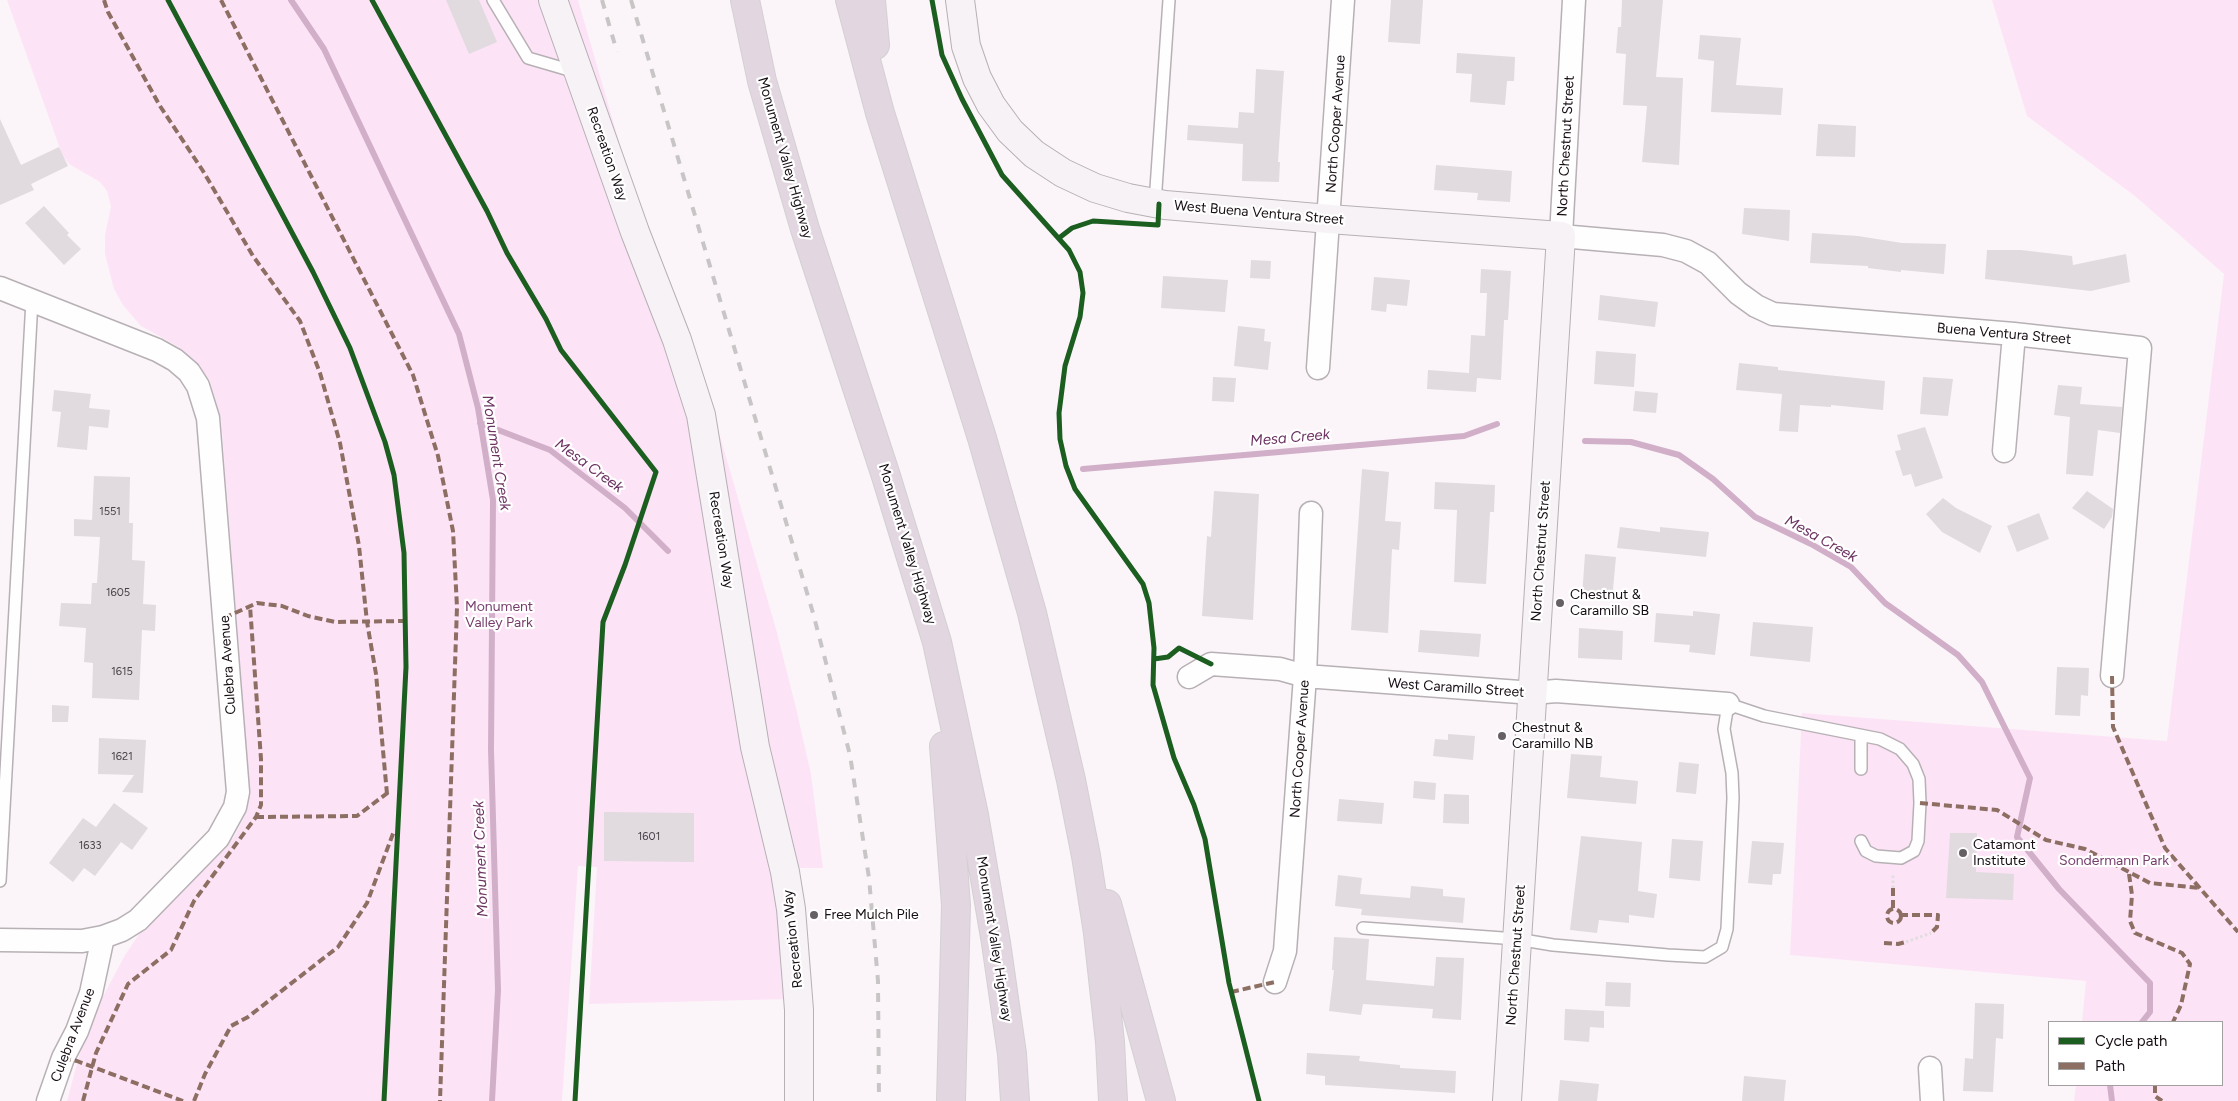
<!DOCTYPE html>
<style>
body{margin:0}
#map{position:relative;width:2238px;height:1101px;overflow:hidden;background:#fbf5f9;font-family:Figtree,sans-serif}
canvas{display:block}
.legend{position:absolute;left:2048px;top:1021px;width:175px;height:65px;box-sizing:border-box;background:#fff;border:1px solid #a29fa1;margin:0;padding:6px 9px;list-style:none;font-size:15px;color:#160e14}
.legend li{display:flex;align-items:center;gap:10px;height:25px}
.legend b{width:25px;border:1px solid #a29fa1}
</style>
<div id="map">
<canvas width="2238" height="1101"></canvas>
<ul class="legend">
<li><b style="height:6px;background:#1b5e20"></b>Cycle path</li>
<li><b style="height:6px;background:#8d6e63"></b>Path</li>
</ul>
</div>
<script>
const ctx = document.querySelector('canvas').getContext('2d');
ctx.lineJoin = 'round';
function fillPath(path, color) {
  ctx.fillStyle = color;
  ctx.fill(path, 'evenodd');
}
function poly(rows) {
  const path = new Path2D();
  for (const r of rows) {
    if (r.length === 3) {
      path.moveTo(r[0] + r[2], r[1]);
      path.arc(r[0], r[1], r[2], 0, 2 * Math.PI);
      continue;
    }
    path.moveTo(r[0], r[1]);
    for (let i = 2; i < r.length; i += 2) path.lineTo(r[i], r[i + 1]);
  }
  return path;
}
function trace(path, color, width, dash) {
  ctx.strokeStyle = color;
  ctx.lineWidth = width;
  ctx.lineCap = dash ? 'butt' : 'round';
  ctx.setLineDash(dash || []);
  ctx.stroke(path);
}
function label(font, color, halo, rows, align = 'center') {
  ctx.font = font + ' Figtree,sans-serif';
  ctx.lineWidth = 4.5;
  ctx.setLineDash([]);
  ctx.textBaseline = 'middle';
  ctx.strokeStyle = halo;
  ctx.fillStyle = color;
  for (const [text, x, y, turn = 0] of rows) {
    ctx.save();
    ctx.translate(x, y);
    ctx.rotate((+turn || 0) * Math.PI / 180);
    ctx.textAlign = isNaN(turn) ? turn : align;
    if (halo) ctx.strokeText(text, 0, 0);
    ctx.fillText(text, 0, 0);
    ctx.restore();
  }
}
fillPath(poly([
 [7,0,578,0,633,190,717,426,776,629,796,708,811,774,823,868,773,868,790,999,589,1004,597,867,578,866,562,1101,67,1101,82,1045,98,1006,125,955,142,930,234,837,243,819,248,799,249,780,221,419,210,381,197,363,177,346,141,326,123,305,114,289,105,254,105,235,111,207,107,191,100,182,69,164,62,154],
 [1992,0,2238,0,2238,1101,2074,1101,2076,1085,2222,1085,2222,1022,2082,1022,2086,981,1790,955,1802,713,2167,741,2224,274,2135,196,2027,116]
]), '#fce4f6');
trace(poly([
 [291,0,324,49,459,334,478,408,493,500,491,750,498,990,492,1101],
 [480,423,550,450,625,508,668,551],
 [1585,441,1631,442,1679,455,1713,479,1755,517,1811,544,1851,567,1885,603,1958,655,1982,682,2030,778,2017,837,2059,889,2150,983,2150,1012,2142,1022],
 [1083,469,1464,436,1497,424],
 [2110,1085,2112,1101]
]), '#d1afc9', 6);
fillPath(poly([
 [446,0,479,0,497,42,469,54],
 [1391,0,1423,0,1420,44,1388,42],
 [1622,0,1663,0,1656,77,1683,78,1679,165,1642,162,1647,106,1623,105,1626,54,1616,53,1618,27,1621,27],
 [1700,35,1741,38,1736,85,1783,88,1781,115,1711,112,1714,61,1698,59],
 [1457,53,1515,57,1514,81,1507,81,1505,105,1470,102,1472,74,1456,73],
 [1256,69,1284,71,1278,162,1280,162,1279,182,1242,181,1243,144,1187,140,1188,125,1238,128,1239,112,1254,113],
 [0,119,21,165,59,147,68,166,31,184,34,190,0,205],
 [1818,124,1856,126,1855,157,1816,156],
 [1436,165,1512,171,1510,202,1477,200,1478,193,1434,190],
 [44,206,69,233,67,235,81,249,64,265,25,223],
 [1744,208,1790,210,1789,241,1742,234],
 [1812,233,1858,236,1902,243,1946,244,1944,274,1901,270,1901,272,1868,268,1868,266,1810,263],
 [1987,250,2021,250,2072,256,2073,265,2126,254,2130,282,2091,291,1985,279],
 [1251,260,1271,261,1270,279,1250,278],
 [1481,269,1511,271,1508,320,1504,320,1501,380,1477,378,1476,392,1427,389,1428,370,1469,373,1471,335,1485,336,1487,293,1480,293],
 [1163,276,1228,280,1225,312,1161,308],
 [1374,277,1410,280,1407,306,1387,304,1386,312,1371,310],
 [1600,295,1658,302,1655,327,1598,320],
 [1238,326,1265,329,1264,341,1271,342,1268,370,1234,366],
 [1596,351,1636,354,1634,387,1594,384],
 [1739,363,1778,367,1778,370,1885,381,1883,410,1831,405,1831,407,1800,405,1798,432,1779,431,1782,394,1736,390],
 [1213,377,1236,378,1234,402,1212,401],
 [1923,377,1953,379,1948,416,1920,414],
 [2058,385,2082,387,2080,404,2122,407,2120,433,2098,430,2093,476,2066,474,2070,417,2054,415],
 [54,390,91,394,89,408,110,410,108,428,89,426,87,450,57,447,61,412,52,411],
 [1635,391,1658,393,1656,413,1633,411],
 [1925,427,1943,478,1915,487,1911,474,1903,476,1895,451,1901,450,1897,435],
 [1362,469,1389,472,1385,521,1401,522,1399,550,1392,549,1388,633,1351,630],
 [94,476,130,477,129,523,133,523,132,560,145,561,143,604,156,605,155,631,142,630,139,700,92,698,93,663,84,662,86,628,59,626,61,603,91,604,92,583,97,583,100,537,74,536,74,519,92,520],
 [1435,482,1495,485,1494,512,1490,512,1486,584,1454,582,1457,510,1434,509],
 [1214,491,1259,494,1253,620,1202,616,1207,536,1211,537],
 [2087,491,2113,509,2112,517,2104,529,2072,508],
 [1943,498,1956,508,1992,526,1980,553,1942,532,1926,514],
 [2039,513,2049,539,2017,552,2007,526],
 [1620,527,1660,532,1660,527,1709,532,1706,557,1617,548],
 [1585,554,1616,557,1612,600,1582,597],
 [1693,611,1720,614,1715,655,1689,652,1690,645,1654,642,1656,613,1693,616],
 [1753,622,1813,627,1810,662,1750,656],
 [1579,628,1623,631,1622,660,1578,658],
 [1420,630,1481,634,1479,657,1418,652],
 [2057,667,2089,668,2088,696,2081,695,2080,716,2055,715],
 [52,705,69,706,68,722,52,722],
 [1448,734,1475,736,1473,760,1433,756,1435,739,1448,740],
 [99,738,146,740,143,793,122,792,134,775,98,774],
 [1571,754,1602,756,1600,777,1638,781,1636,804,1567,798],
 [1679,762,1699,764,1696,794,1676,792],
 [1414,781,1436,783,1435,800,1413,798],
 [1444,794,1469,795,1469,824,1443,823],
 [1339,799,1384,803,1382,824,1337,821],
 [114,803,148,828,132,850,121,842,95,876,84,868,73,882,49,863,83,818,96,827],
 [604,812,694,813,694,862,604,861],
 [1950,833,1977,833,1976,872,2014,874,2013,900,1946,898],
 [1581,836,1642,842,1638,891,1657,894,1654,918,1629,915,1629,923,1599,920,1597,933,1570,930],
 [1672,839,1703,841,1700,881,1669,878],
 [1752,841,1784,843,1781,874,1773,874,1772,885,1748,883],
 [1338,875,1362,878,1360,894,1410,898,1411,886,1443,889,1443,896,1465,898,1463,923,1361,915,1362,909,1335,906],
 [1334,937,1369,939,1366,980,1434,986,1436,957,1464,958,1461,1020,1432,1018,1433,1009,1363,1004,1361,1015,1329,1011,1334,970,1332,970],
 [1606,982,1631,983,1630,1007,1605,1006],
 [1975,1003,2004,1004,2003,1039,1996,1038,1993,1092,1963,1091,1965,1058,1973,1059],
 [1565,1009,1604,1011,1604,1028,1590,1027,1589,1042,1564,1040],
 [1307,1053,1360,1056,1359,1061,1400,1065,1400,1068,1456,1071,1455,1093,1325,1085,1325,1076,1306,1074],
 [1744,1076,1786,1080,1784,1101,1742,1101],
 [1560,1080,1599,1084,1597,1101,1558,1101]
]), '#e1dadf');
const lane = poly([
 [493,0,528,58,576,72],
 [1155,203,1169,0],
 [1861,736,1861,769],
 [0,881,32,300],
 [1363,928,1517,939,1553,945,1668,955,1705,957,1722,947,1727,929,1733,798,1732,773,1724,729,1728,704,1764,716,1880,739,1900,749,1913,764,1919,779,1920,803,1918,841,1914,851,1901,858,1876,856,1866,851,1861,841]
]);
const street = poly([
 [1574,0,1561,236,1663,245,1686,251,1708,263,1738,293,1756,306,1773,314,2014,334,2140,348,2112,676],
 [0,288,157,350,175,360,189,372,198,386,208,418,238,792,235,807,218,838,138,920,122,930,103,937,91,993,77,1031,63,1058,48,1101],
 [1318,368,1343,0],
 [2004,451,2014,334],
 [1189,677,1211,664,1280,669,1305,676,1533,693,1556,691,1728,704],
 [0,940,82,941,103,937],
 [1275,982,1285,951,1305,676,1311,513],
 [1930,1068,1932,1101]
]);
const secondary = poly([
 [553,0,635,232,677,340,701,415,755,747,785,872,791,909,799,1010,799,1101],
 [960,0,966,46,977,78,991,105,1010,131,1034,154,1063,173,1095,188,1128,198,1165,205,1329,219,1561,236,1507,1101]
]);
const highway = poly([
 [745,0,762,81,805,229,885,473,937,642,974,815,996,943,1012,1054,1015,1101],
 [850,0,880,113,982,438,1032,613,1071,780,1086,856,1098,933,1110,1042,1113,1101],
 [871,0,875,45],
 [944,746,956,905,951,1101],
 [1107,904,1161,1101]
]);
trace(lane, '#b7b0b5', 14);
trace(street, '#b7b0b5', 25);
trace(secondary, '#b7b0b5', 30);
trace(highway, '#d3d0d2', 30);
trace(poly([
 [1893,888,1893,873],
 [1906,942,1931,933]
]), '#e0dddf', 3, [2.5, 2.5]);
trace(lane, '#fefefe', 11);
trace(street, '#fefefe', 22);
trace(secondary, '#f6f2f6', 28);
trace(highway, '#e2d7e0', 28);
trace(poly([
 [602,0,617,52],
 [631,0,813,613,850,755,869,878,878,981,879,1101]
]), '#c8c5c7', 4, [9, 9]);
trace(poly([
 [104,0,108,12,160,106,203,171,253,256,300,321,320,373,340,443,359,546,367,622,376,674,387,794],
 [221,0,413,375,438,456,453,531,457,607,440,1101],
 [224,618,257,603,282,606,308,616,335,622,406,621],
 [2112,676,2113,727,2165,848,2238,932],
 [1920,803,1997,810,2046,840,2085,849,2150,883,2200,888],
 [256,817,357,816,390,791],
 [2129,874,2132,895,2130,921,2135,933,2182,953,2190,964,2181,1005,2173,1022],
 [1893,888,1893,909],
 [1894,916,7],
 [1900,915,1938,915,1937,927,1931,933],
 [1884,943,1898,944,1906,942],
 [1231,992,1275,982],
 [63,1058,77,1061,183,1101],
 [2155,1085,2155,1096,2162,1101],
 [83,1101,96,1053,128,984,171,950,194,901,256,817,261,805,261,759,250,606],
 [194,1101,205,1074,231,1026,248,1017,338,947,367,903,394,831]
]), '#8d6e63', 4, [8, 4]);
trace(poly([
 [168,0,313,272,350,348,385,442,394,475,404,553,406,667,384,1101],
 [372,0,487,211,507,253,546,319,561,350,656,472,625,565,603,622,575,1101],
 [932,0,942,55,962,99,1002,175,1069,250,1080,272,1083,293,1080,317,1065,366,1059,413,1060,439,1066,466,1075,489,1143,584,1149,603,1154,648,1153,685,1174,758,1194,805,1205,839,1229,983,1259,1101],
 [1059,238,1072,228,1093,221,1158,225,1159,204],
 [1154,659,1168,657,1179,648,1211,664]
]), '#1b5e20', 5);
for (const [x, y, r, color] of [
 [1560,603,5,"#665f64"],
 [1502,736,5,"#665f64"],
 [1963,853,5,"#665f64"],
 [814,915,5,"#665f64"]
]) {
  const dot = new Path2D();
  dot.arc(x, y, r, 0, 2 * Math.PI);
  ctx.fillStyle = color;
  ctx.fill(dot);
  trace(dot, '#fff', 2);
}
label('11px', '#494147', null, [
 ["1551",110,512],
 ["1605",118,593],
 ["1615",122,672],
 ["1621",122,757],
 ["1601",649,837],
 ["1633",90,846]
]);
label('14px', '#160e14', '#fff', [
 ["North Cooper Avenue",1336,124,-86],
 ["North Chestnut Street",1566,146,-87],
 ["Recreation Way",607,154,71],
 ["Monument Valley Highway",785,158,74],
 ["West Buena Ventura Street",1259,213,5],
 ["Buena Ventura Street",2004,334,5],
 ["Recreation Way",721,540,81],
 ["Monument Valley Highway",907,544,73],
 ["North Chestnut Street",1541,551,-86],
 ["Culebra Avenue",228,665,-94],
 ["West Caramillo Street",1456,688,4],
 ["North Cooper Avenue",1300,749,-86],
 ["Recreation Way",793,939,-96],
 ["Monument Valley Highway",994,939,81],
 ["North Chestnut Street",1516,955,-86],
 ["Culebra Avenue",73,1035,-69]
]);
label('14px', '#160e14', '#fff', [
 ["Chestnut &",1570,595],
 ["Caramillo SB",1570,611],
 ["Chestnut &",1512,728],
 ["Caramillo NB",1512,744],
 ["Catamont",1973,845],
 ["Institute",1973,861],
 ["Free Mulch Pile",824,915]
], 'left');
label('14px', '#783d6c', '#fff', [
 ["Monument",499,607],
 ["Valley Park",499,623],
 ["Sondermann Park",2114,861]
]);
label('italic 15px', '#6d3362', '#fff', [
 ["Mesa Creek",1290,438,-5],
 ["Monument Creek",496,453,81],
 ["Mesa Creek",589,466,36],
 ["Mesa Creek",1821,539,29],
 ["Monument Creek",481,859,-92]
]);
</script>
